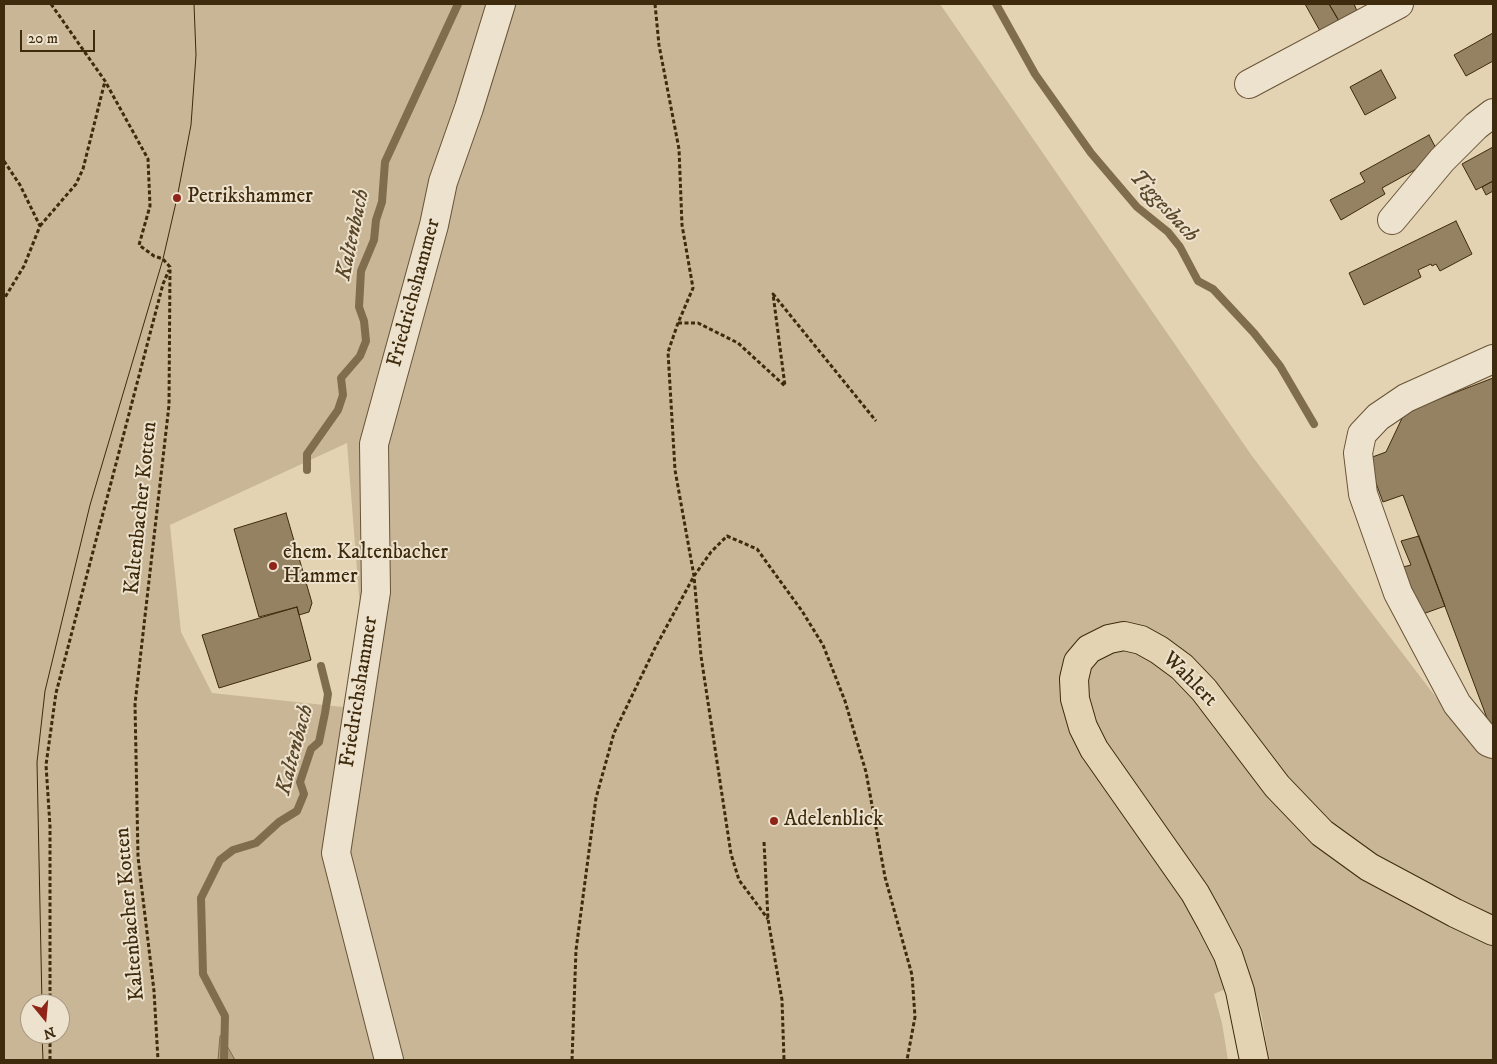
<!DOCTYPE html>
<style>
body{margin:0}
#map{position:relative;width:1497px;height:1064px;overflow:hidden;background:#e4d3b3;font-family:"IM FELL DW Pica",serif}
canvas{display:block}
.frame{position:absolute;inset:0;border:5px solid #3e2a0c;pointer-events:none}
.north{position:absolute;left:20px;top:994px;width:50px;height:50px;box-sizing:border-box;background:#ede2ce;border:1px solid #a79880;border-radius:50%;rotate:163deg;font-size:14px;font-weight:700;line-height:20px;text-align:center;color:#3e2a0c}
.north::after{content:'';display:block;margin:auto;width:18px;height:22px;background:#8f2418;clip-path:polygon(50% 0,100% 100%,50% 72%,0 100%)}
.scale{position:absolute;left:20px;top:30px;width:75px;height:22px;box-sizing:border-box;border:2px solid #3e2a0c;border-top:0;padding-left:6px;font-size:15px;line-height:18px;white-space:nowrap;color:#3e2a0c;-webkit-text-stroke:4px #ede2ce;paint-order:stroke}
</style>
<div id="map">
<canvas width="1497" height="1064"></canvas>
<div class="frame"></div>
<div class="north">N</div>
<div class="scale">20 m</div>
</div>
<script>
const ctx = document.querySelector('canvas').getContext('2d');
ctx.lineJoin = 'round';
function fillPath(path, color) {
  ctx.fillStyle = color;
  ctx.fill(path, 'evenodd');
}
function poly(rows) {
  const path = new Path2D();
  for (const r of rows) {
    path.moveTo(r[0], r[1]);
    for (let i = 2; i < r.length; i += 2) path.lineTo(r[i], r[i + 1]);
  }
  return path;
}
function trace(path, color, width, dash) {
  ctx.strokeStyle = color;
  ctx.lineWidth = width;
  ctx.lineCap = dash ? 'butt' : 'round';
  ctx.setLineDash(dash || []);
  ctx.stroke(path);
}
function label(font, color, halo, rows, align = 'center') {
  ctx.font = font + ' "IM FELL DW Pica",serif';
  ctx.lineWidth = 4;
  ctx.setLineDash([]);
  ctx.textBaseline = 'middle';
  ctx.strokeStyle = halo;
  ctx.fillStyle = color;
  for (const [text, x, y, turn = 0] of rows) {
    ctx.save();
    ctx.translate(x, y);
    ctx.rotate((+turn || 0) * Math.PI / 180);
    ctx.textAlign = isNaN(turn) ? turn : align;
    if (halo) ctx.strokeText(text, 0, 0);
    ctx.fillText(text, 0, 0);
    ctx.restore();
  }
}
fillPath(poly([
 [4,4,940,4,1252,456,1464,734,1493,755,1493,1060,1269,1060,1262,1017,1251,978,1214,994,1222,1023,1228,1060,4,1060],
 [347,443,361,621,343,707,212,693,181,632,170,525],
 [30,1004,60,1004,60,1034,30,1034]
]), '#c8b697');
const water = poly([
 [224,1032,226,1044,235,1060,218,1060,220,1036,224,1032]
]);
fillPath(water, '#ac9a7a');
trace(water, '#806d4e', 1);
trace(poly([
 [996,4,1035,74,1091,153,1137,207,1168,232,1180,247,1198,281,1213,289,1254,333,1280,366,1314,424],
 [307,470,307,454,338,410,343,395,341,378,360,356,366,341,364,321,359,307,361,271,374,240,376,220,382,202,385,162,458,4],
 [224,1060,225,1016,203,974,201,898,220,860,233,850,256,843,279,822,297,811,304,794,300,782,311,749,319,742,325,713,328,694,321,666]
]), '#806d4e', 8);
const building = poly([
 [1305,4,1329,4,1339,21,1320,31,1305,4],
 [1329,4,1354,4,1357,11,1339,21,1329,4],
 [1493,33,1493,61,1466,76,1454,55,1493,33],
 [1381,70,1396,98,1365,115,1350,87,1381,70],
 [1429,135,1440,156,1382,188,1385,194,1341,220,1330,200,1365,182,1360,173,1429,135],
 [1493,147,1493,181,1476,190,1462,164,1493,147],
 [1493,181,1493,191,1486,195,1482,187,1493,181],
 [1456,221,1472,254,1440,271,1436,264,1432,266,1431,264,1418,270,1421,277,1364,305,1349,273,1456,221],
 [1493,378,1493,734,1403,495,1383,502,1367,459,1386,452,1405,412,1493,378],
 [286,513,312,603,309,612,299,615,297,607,259,617,234,529,286,513],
 [1419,536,1445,606,1420,615,1403,567,1411,565,1401,541,1419,536],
 [297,607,311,660,219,688,202,635,297,607]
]);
fillPath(building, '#948263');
trace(building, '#3e2a0c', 1);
const minor = poly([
 [1249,84,1399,4],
 [1392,220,1442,160,1476,126,1493,113],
 [1493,359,1406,398,1378,417,1362,434,1358,453,1363,494,1398,593,1457,704,1488,742,1493,744],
 [389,1060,336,853,376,592,374,444,434,225,443,182,469,108,501,4]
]);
const major = poly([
 [1254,1060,1240,991,1228,955,1211,922,1195,893,1094,749,1083,727,1075,699,1074,679,1078,662,1089,649,1109,639,1124,636,1141,640,1159,650,1182,667,1204,690,1277,786,1322,833,1369,867,1455,913,1493,931]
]);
trace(minor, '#685436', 30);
trace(major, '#3e2a0c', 30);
trace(poly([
 [51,4,105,81,148,159,150,206,139,245,154,256,163,259,170,267,169,405,135,704,138,857,154,991,158,1060],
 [655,4,659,45,679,149,682,225,693,288,678,323,668,352,675,470,694,576,701,656,731,854,739,880,768,919],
 [4,161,20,185,40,226,24,266,4,299],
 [40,226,76,184,83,169,105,81],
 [678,323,698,323,738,343,785,386,773,294,876,421],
 [764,842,768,919,782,1000,784,1060],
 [50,1004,50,826,46,765,56,693,163,284,169,270],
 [50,1060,50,1034],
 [572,1060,576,950,596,798,614,733,655,648,694,576,711,552,727,536,757,549,802,611,823,645,845,701,866,772,885,877,912,975,915,1017,907,1060]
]), '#3e2a0c', 3, [4, 2.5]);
trace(minor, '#ede2ce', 28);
trace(major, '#e4d3b3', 28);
trace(poly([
 [42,1004,37,762,45,691,90,505,163,259,177,198,191,125,196,55,194,4],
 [42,1034,43,1060]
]), '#3e2a0c', 1);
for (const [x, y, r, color] of [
 [177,198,5,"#8f2418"],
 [273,566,5,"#8f2418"],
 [774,821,5,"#8f2418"]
]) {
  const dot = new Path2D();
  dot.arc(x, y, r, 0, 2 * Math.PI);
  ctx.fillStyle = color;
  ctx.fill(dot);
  trace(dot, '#ede2ce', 2);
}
label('21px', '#3e2a0c', '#ede2ce', [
 ["Petrikshammer",187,198],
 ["ehem. Kaltenbacher",283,554],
 ["Hammer",283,578],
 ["Adelenblick",784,821]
], 'left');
label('21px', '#3e2a0c', '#ede2ce', [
 ["Friedrichshammer",415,293,-75],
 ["Kaltenbacher Kotten",142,508,-84],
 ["Wahlert",1189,680,45],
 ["Friedrichshammer",360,692,-81],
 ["Kaltenbacher Kotten",131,914,-95]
]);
label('italic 22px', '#5a4628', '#ede2ce', [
 ["Tiggesbach",1163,207,47],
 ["Kaltenbach",354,235,-78],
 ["Kaltenbach",296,750,-75]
]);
</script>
